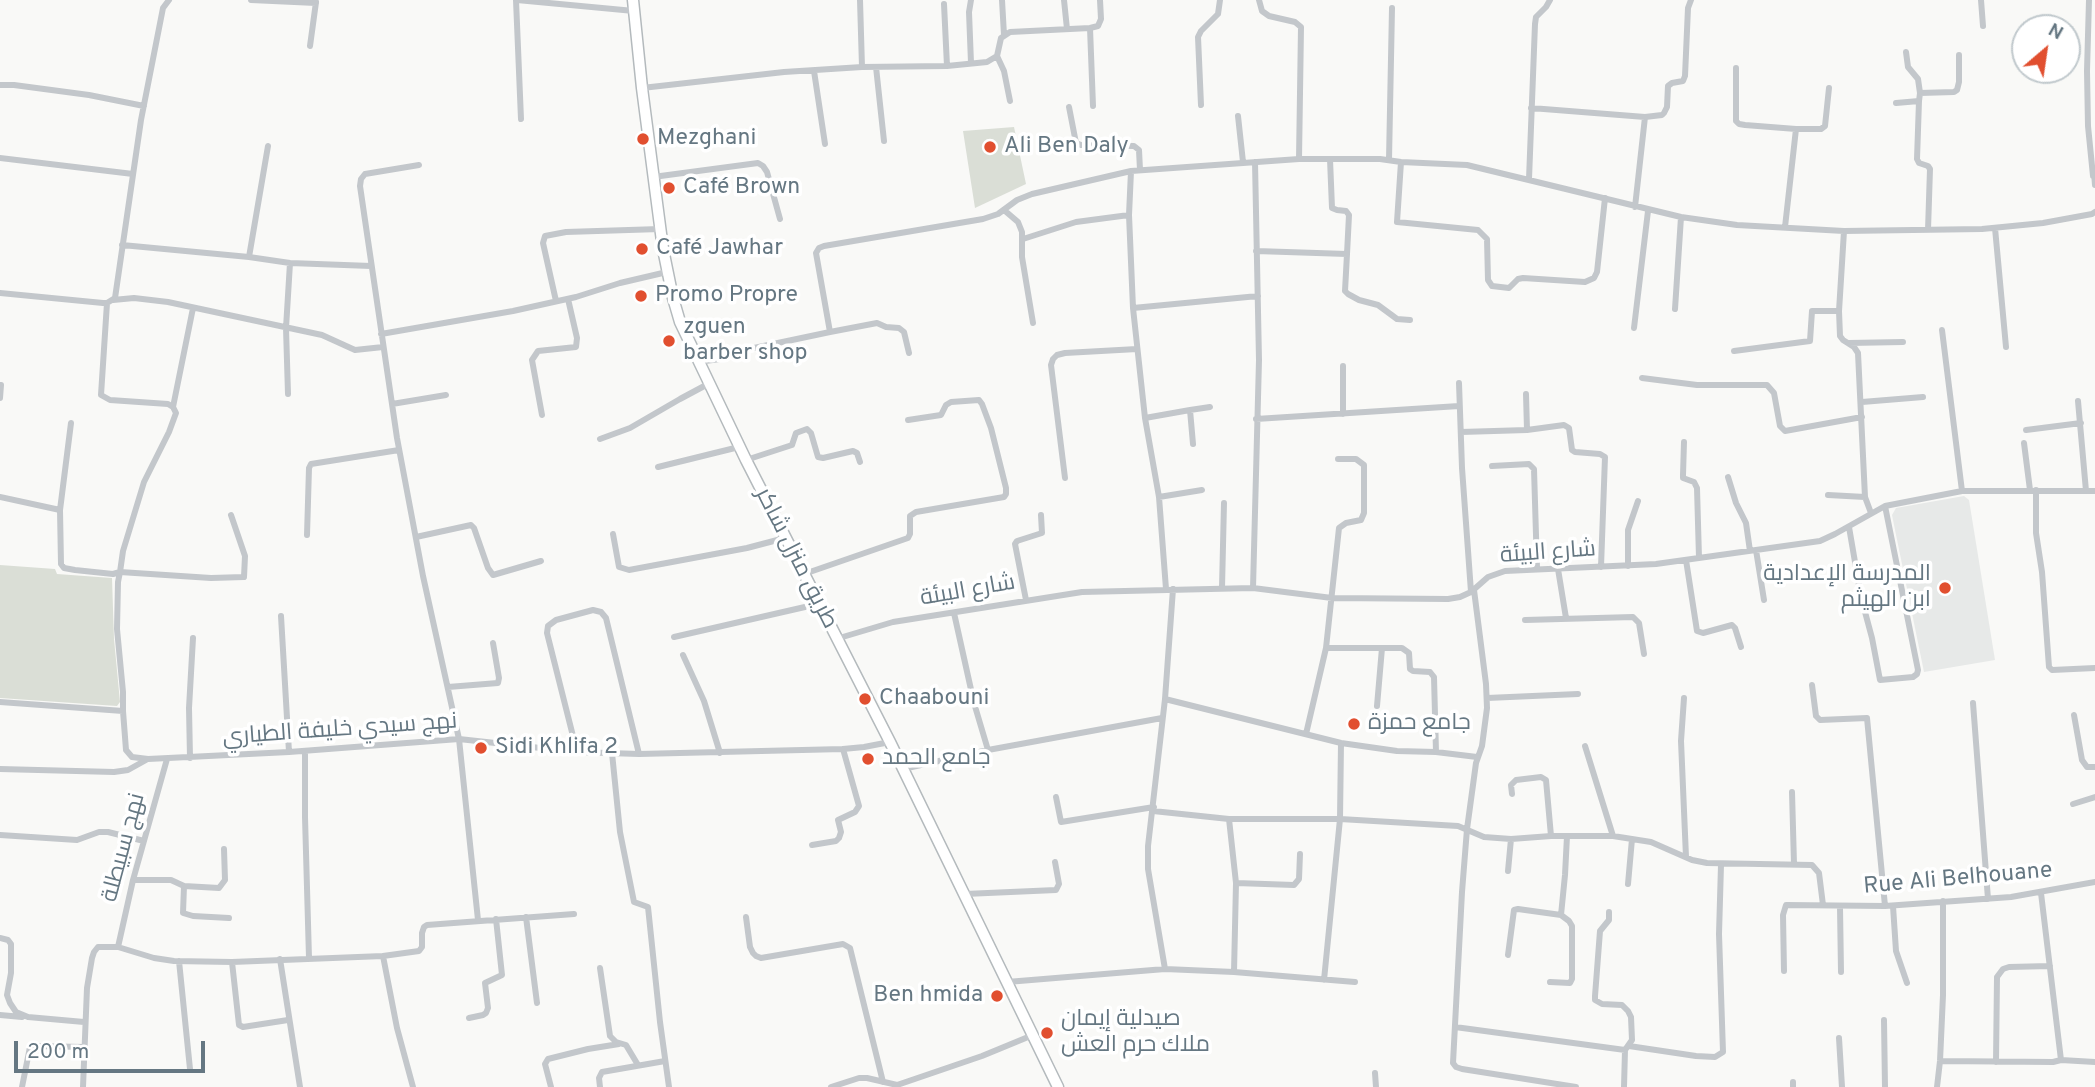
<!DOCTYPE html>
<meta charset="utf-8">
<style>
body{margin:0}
#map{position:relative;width:2095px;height:1087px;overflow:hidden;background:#f9f9f7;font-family:Overpass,sans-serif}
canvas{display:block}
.north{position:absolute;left:2011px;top:14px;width:70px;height:70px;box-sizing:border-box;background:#fff;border:2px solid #c1c9cd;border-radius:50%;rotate:29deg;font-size:19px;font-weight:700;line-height:28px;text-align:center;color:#657782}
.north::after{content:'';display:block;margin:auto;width:24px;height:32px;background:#e14f2f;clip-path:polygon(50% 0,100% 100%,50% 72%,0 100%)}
.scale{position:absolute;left:14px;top:1041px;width:191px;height:32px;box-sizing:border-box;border:4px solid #657782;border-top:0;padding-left:9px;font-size:21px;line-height:24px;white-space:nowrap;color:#657782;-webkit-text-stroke:5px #fff;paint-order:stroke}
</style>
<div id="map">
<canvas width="2095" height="1087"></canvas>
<div class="north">N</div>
<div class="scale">200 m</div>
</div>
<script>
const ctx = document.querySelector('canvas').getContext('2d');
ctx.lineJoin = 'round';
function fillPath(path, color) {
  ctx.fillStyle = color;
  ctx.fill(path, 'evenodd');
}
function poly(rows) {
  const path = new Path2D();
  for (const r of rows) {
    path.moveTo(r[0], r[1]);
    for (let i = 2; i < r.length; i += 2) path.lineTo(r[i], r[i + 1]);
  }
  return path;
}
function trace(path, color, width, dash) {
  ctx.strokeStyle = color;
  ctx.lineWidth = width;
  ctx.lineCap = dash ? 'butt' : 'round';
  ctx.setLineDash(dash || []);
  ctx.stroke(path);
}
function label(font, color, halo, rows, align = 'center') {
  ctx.font = font + ' Overpass,Cairo,sans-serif';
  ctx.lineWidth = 7;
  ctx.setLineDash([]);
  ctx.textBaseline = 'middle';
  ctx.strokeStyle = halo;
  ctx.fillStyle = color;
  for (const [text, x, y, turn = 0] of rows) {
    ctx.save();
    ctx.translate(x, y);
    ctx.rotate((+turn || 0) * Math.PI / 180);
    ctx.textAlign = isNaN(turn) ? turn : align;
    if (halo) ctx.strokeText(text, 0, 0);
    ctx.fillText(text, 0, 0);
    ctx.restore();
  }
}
fillPath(poly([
 [1964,496,1969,500,1995,660,1924,672,1892,515,1896,508]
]), '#e7e9e8');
fillPath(poly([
 [1014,127,1026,184,975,208,963,131],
 [0,565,55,569,57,574,112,578,114,639,120,702,117,706,0,698]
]), '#daded6');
const primary = poly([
 [633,0,642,88,663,249,673,298,680,322,746,460,890,742,1058,1087]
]);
trace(primary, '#b4babd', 13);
trace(poly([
 [251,0,316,3],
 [516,0,521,119],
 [517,0,634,11],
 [860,0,862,67],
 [971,0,969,12,971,63],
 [1002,0,1004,35],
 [1064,0,1067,29],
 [1259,0,1262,11,1269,16,1295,22,1301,27,1299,159],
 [1981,0,1983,26],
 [2089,0,2087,71,2088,126,2093,176],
 [944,4,947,66],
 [1090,28,1093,106],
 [310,46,316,2],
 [1906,52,1908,67,1918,79,1920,93],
 [997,56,1004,71,1010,101],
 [876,67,884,141],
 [1736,68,1736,121,1739,124,1745,125,1796,129],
 [814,71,825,144],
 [0,85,14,85,89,95,144,106],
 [642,88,784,72,862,67,947,66,987,62,997,56,1001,38,1010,32,1090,28,1098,26,1101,19,1100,0],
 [1919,101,1920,93,1954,92,1957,90,1959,82,1959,55],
 [1896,103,1919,101,1917,159,1919,163,1928,166,1930,169,1928,230],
 [1201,105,1198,37,1201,31,1218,14,1220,0],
 [1069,107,1076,143,1081,145,1134,146,1139,150,1140,170],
 [1531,108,1645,117],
 [1238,116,1243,162],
 [0,158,133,174],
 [1330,159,1332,208,1337,210,1346,211,1349,215,1347,254],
 [1389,160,1392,8],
 [1401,162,1397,222,1478,230,1487,239,1488,280,1492,286,1509,288,1518,279,1523,278,1585,282,1594,278,1597,272,1605,198],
 [419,165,365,174,361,179,360,186,397,438,423,576,459,739,478,920],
 [1131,171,1129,215,1133,308,1145,418,1159,497,1166,589],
 [2094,173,2095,185],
 [653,177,758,163,763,166,767,172,780,219],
 [1529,179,1535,24,1536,17,1546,7,1550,0],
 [1635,207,1645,117,1662,115,1664,113,1667,107,1668,86,1672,83,1683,81,1685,76,1688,8,1691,0],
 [1004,210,1018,222,1022,232,1022,257,1033,323],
 [1785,227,1796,129,1821,129,1825,126,1829,88],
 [1995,228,2006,347],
 [1844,231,1839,311,1840,336,1843,340,1854,347,1858,353,1865,497,1871,513],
 [1023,239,1076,222,1129,215],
 [122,245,249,257,290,263,371,266],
 [1256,251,1347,254,1345,291,1348,294,1359,300,1378,305,1397,319,1410,320],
 [249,257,268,146],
 [0,293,103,303,107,303,115,298,141,120,163,8,169,0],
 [113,300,134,298,168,302,322,335,355,350,383,347],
 [556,301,543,243,545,236,566,232,660,229],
 [1133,308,1258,296],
 [1675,309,1681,217],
 [1634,328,1648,211],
 [1942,330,1962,491],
 [830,332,877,323,886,327,899,328,904,332,909,353],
 [381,334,513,311,576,297,620,283,667,272],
 [1849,343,1903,342],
 [1734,351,1810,341,1812,311,1839,311],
 [698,362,720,359,754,348,830,332,816,253,819,248,824,246,983,219,998,214,1017,200,1032,194,1131,171,1299,159,1380,159,1401,162,1467,165,1681,217,1737,225,1844,231,1982,229,2043,223,2092,214,2095,212],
 [1343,366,1343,414],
 [1642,378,1697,385,1767,385,1774,393,1780,426,1785,431,1862,417],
 [1459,383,1462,468,1471,592],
 [288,394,286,328,290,263],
 [1526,394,1527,430],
 [0,398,1,385],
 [2078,401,2086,491],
 [1862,402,1923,397],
 [392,404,446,395],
 [173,407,193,308],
 [1190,410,1210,407],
 [542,415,532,360,538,351,576,347,577,338,568,299],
 [1145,418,1190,410,1193,444],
 [1256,419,1459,406],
 [71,423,60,510,61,564,64,568,75,570,113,574,120,572,123,551,144,482,169,432,176,413,173,407,168,404,110,400,101,395,107,303],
 [2026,430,2081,423],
 [1461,432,1527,430,1564,425,1569,428,1572,450,1575,452,1600,454,1605,457,1601,567],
 [600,439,630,428,680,399,708,384],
 [1684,442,1683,475,1683,478,1694,482,1697,488,1699,558],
 [2024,443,2030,490],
 [746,460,792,445,796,433,807,429,811,433,818,457,823,458,853,451,857,453,860,462],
 [1492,466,1529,464,1534,469,1537,568],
 [658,467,739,447],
 [1728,477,1736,503,1746,523,1750,551],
 [1065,478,1051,365,1053,359,1057,355,1065,353,1137,349],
 [2036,490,2036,533,2042,572,2049,667,2052,670,2095,668],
 [1828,495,1865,497],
 [0,497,60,510],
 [1159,497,1202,490],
 [1849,527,1861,597,1872,638,1880,680,1913,677,1917,674,1918,670,1885,506],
 [613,534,619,567,629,570,747,548,785,538],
 [307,535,309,468,311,464,399,450],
 [416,537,471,525,474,528,488,568,493,575,541,561],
 [1756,550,1764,600],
 [1686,560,1697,631,1703,633,1732,625,1735,628,1741,647],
 [1628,566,1628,530,1638,501],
 [1558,569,1566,618],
 [804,574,908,538,910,534,910,516,916,512,1004,497,1006,494,1006,488,991,428,982,404,979,400,951,402,946,405,941,415,908,420],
 [1222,588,1224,503],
 [1253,588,1259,360,1255,162],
 [1474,590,1486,684,1487,708,1482,746,1476,763,1467,829,1462,892,1453,1063,1456,1067,1462,1069,1576,1087],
 [1026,600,1015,544,1017,541,1042,533,1041,515],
 [954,613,974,703,988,750],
 [281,616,289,752],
 [1525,620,1633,617,1639,623,1644,654],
 [674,637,818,604],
 [836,639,893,622,1082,592,1253,588,1332,598,1448,599,1460,597,1471,592,1488,577,1505,571,1656,564,1820,541,1835,534,1885,506,1962,491,2095,491],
 [1326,648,1402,648,1409,653,1410,669,1413,671,1430,672,1434,677,1436,752],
 [683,655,704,701,720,753],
 [1812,685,1816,716,1820,720,1867,718,1885,906],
 [448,687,498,683,499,678,493,643],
 [1487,698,1578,694],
 [1684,698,1681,741,1686,857],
 [1165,699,1341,743,1397,751,1436,752,1477,757],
 [0,702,123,711,126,750,132,757,148,759,289,752,459,739,577,752,639,754,843,749,864,747,890,742],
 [1973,703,1988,899],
 [1377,706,1382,648],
 [123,711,123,692,117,629,118,582,120,572,211,578,244,577,245,556,231,515],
 [2074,715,2082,760,2087,767,2095,767],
 [1306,734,1326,648,1339,528,1346,523,1361,520,1364,513,1364,465,1356,459,1338,459],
 [1585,746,1613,836],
 [305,751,305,817,309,958],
 [577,752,547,633,548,626,556,620,593,610,601,612,606,618,639,754],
 [612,753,620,832,634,902,648,907,660,1022,669,1087],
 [190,758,189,708,193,638],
 [0,769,114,772,128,770,146,760],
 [903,769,988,750,1162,718],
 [1792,792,1794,864],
 [1512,794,1511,785,1516,780,1541,777,1546,780,1551,836],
 [1056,797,1061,822,1154,807],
 [2073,804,2095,797],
 [1153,811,1229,819,1340,819,1341,743],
 [1229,819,1236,883,1234,972],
 [0,835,77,840,99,832,108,832,144,841],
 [812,845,836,841,839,838,841,832,838,820,855,812,859,806,843,749],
 [1508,871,1511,839],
 [133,880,171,880,184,886,219,888,225,880,224,849],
 [1236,883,1294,885,1299,879,1300,854],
 [1628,884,1632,839],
 [184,886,183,913,193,916,229,918],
 [965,894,1056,890,1059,884,1055,862],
 [1893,906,1896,951,1907,983],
 [1840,907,1841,972],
 [1609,912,1609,920,1600,931,1595,996,1595,1000,1602,1004,1622,1005,1628,1011,1631,1017,1632,1040,1625,1050,1624,1087],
 [526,917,537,1003],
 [746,917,750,947,753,953,756,956,761,958,843,944,850,948,883,1082],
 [0,938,8,940,11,944,11,973,7,995,10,1003,16,1012,28,1017,84,1022],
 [118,947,133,880,167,759],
 [1508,955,1514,910,1518,909,1561,915],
 [383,956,397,1028,413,1087],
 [280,959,300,1087],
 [179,961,190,1069],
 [232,962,239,1025,243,1027,288,1020],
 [600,968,610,1036,616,1042,626,1045,638,1065],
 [1165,969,1148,869,1148,846,1165,699,1173,589],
 [1784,971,1783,915,1786,905,1885,906,2011,897,2095,882],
 [1324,980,1340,819,1458,826,1484,837,1511,839,1551,836,1613,836,1651,842,1692,860,1707,863,1812,865,1819,873,1823,905],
 [1007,982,1165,969,1234,972,1355,982],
 [1550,982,1570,983,1572,979,1572,926,1569,921,1561,915,1565,875,1567,836],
 [0,1015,22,1017],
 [469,1018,483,1015,486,1013,488,1008,485,983,502,975,496,919],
 [1884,1020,1885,1087],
 [1455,1027,1625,1050],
 [1839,1038,1842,1087],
 [1629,1046,1696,1056,1715,1057,1723,1052,1719,934,1721,865],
 [2061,1060,2095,1062],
 [1940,1061,2053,1062,2061,1060,2041,893],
 [1996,1062,1997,977,2003,969,2009,967,2050,966],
 [1375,1073,1376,1087],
 [22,1087,30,1047,34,1046,84,1047],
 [83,1087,87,988,92,958,94,952,98,947,118,947,154,958,174,961,232,962,383,956,419,951,422,947,422,933,424,927,427,925,574,914],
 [551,1087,545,1064,548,1059,588,1049,619,1044],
 [600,1087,599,1078,602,1072,665,1061],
 [831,1087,859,1078,867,1078,897,1085,982,1056,1033,1035],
 [1793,1087,1793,1082],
 [1937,1087,1940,1061,1943,995,1943,901]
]), '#c3c7cb', 6);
trace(primary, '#fff', 10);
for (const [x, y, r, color] of [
 [643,139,7,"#e14f2f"],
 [990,147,7,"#e14f2f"],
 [669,188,7,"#e14f2f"],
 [642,249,7,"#e14f2f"],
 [641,296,7,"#e14f2f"],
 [669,341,7,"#e14f2f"],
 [1945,588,7,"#e14f2f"],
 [865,699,7,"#e14f2f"],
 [1354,724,7,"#e14f2f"],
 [481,748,7,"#e14f2f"],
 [868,759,7,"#e14f2f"],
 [997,996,7,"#e14f2f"],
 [1047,1033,7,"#e14f2f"]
]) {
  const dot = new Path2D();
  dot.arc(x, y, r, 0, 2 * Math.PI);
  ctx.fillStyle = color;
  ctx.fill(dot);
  trace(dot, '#fff', 2.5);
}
label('23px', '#657782', '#fff', [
 ["Mezghani",657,139],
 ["Ali Ben Daly",1004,147],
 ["Café Brown",683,188],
 ["Café Jawhar",656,249],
 ["Promo Propre",655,296],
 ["zguen",683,328],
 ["barber shop",683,354],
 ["المدرسة الإعدادية",1931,575,"right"],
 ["ابن الهيثم",1931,601,"right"],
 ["Chaabouni",879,699],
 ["جامع حمزة",1368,724],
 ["Sidi Khlifa 2",495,748],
 ["جامع الحمد",882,759],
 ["Ben hmida",983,996,"right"],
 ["صيدلية إيمان",1061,1020],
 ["ملاك حرم العش",1061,1046]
], 'left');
label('23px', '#657782', '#fff', [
 ["شارع البيئة",1548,554,-4],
 ["طريق منزل شاكر",795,559,63],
 ["شارع البيئة",968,592,-10],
 ["نهج سيدي خليفة الطياري",340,731,-4],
 ["نهج سبيطلة",125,848,-75],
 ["Rue Ali Belhouane",1958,880,-5]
]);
</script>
